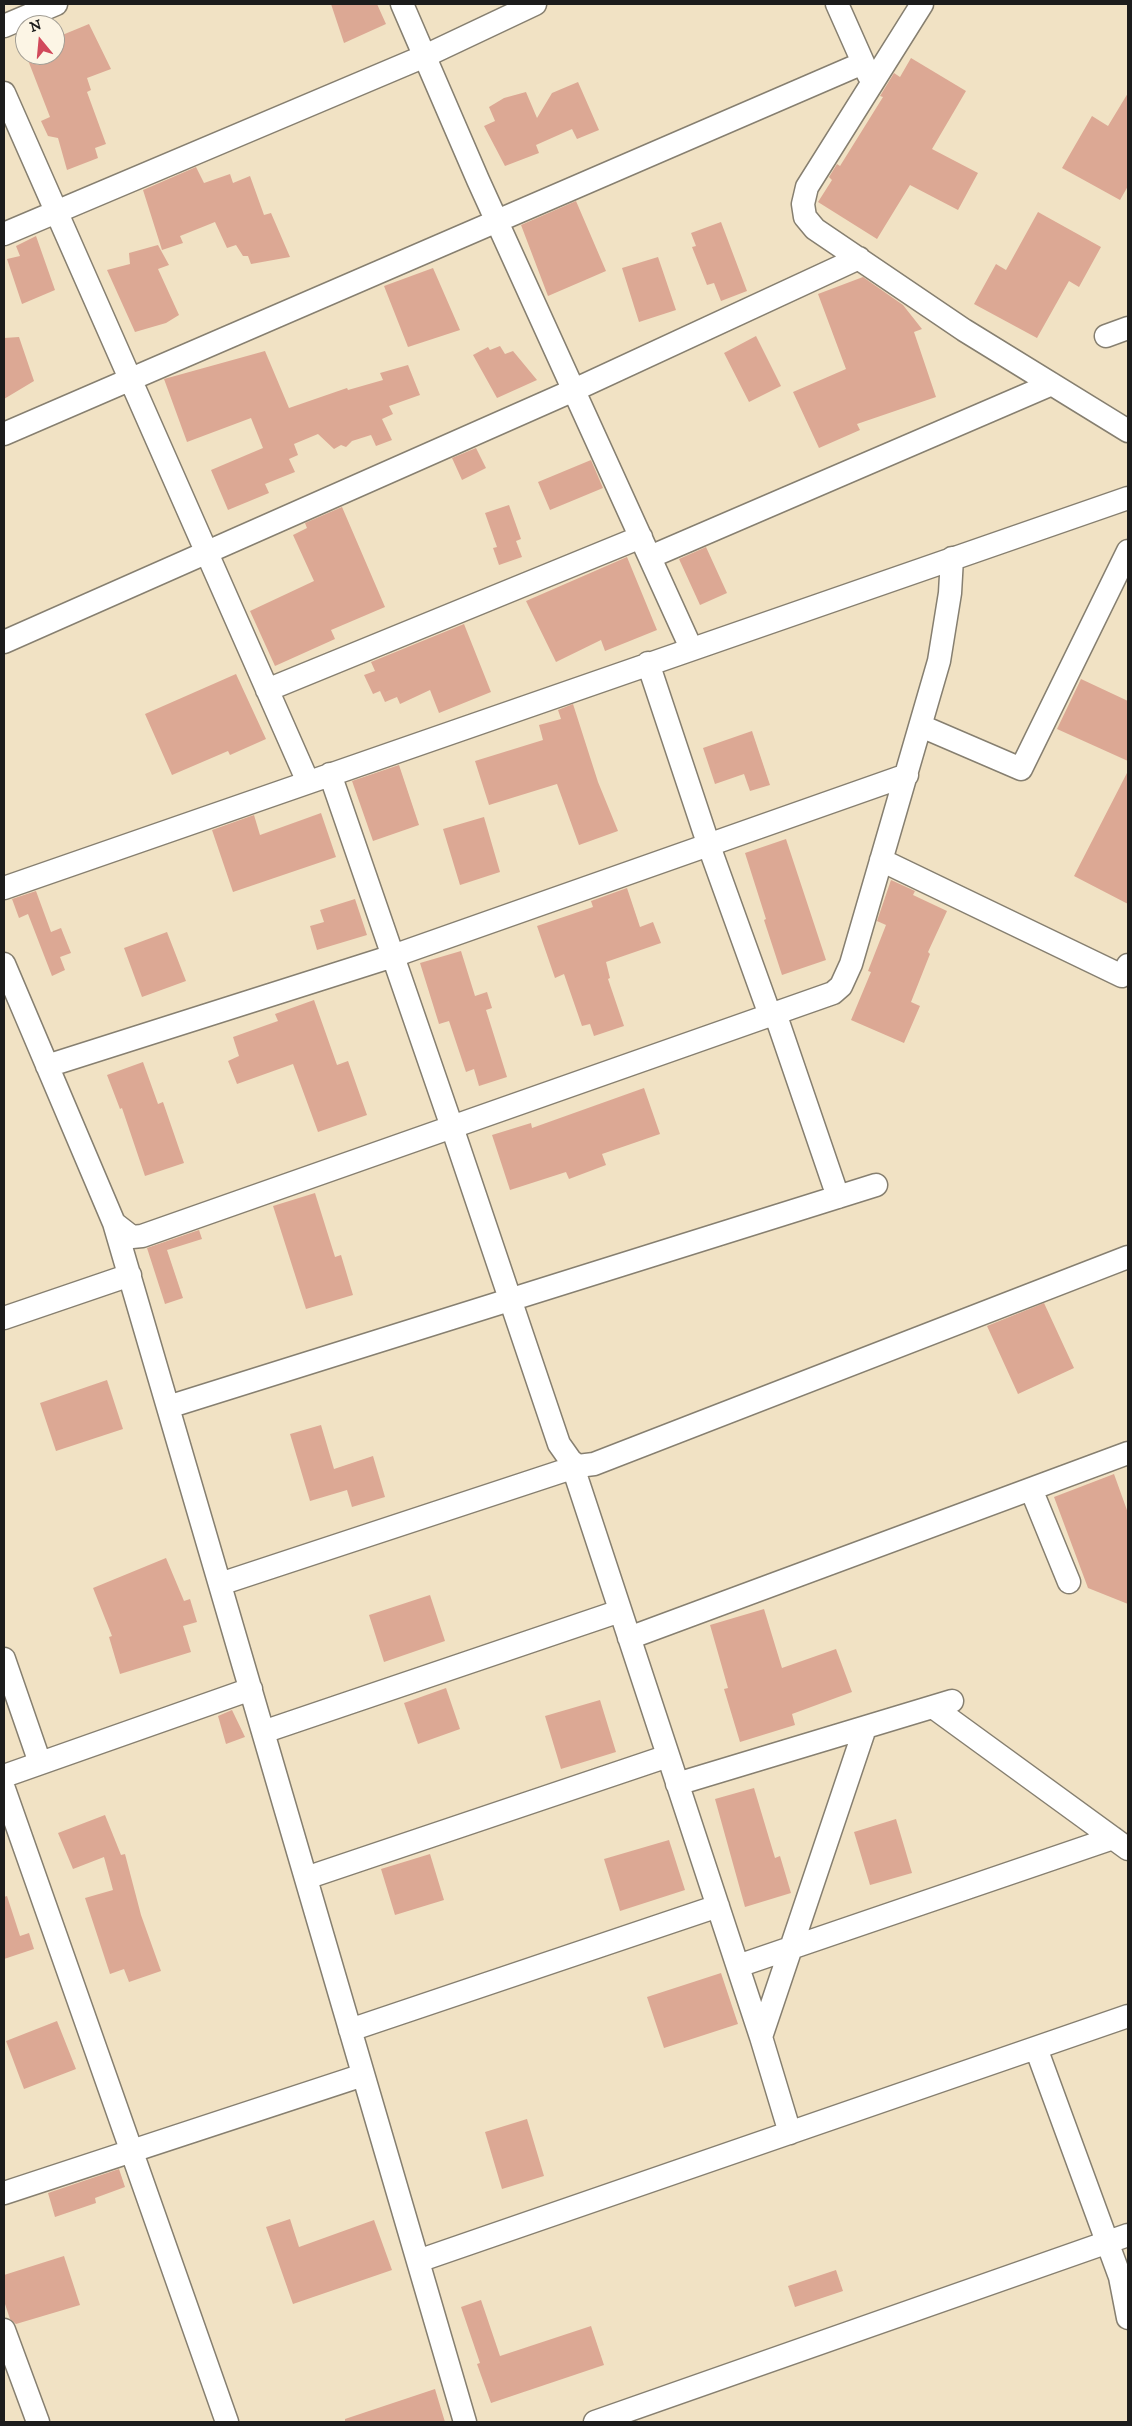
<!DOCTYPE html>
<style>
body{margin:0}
#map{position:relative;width:1132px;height:2426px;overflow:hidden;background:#f1e2c4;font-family:"IM FELL DW Pica",serif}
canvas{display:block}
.frame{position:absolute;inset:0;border:5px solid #1c1c1c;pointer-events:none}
.north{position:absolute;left:15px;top:15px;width:50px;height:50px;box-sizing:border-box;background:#fcf5e5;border:1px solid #a29e95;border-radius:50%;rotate:343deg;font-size:14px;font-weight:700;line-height:20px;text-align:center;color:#1c1c1c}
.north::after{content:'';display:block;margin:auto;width:18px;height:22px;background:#d1495b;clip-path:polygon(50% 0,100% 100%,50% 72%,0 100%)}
</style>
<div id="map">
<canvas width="1132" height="2426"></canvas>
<div class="frame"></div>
<div class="north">N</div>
</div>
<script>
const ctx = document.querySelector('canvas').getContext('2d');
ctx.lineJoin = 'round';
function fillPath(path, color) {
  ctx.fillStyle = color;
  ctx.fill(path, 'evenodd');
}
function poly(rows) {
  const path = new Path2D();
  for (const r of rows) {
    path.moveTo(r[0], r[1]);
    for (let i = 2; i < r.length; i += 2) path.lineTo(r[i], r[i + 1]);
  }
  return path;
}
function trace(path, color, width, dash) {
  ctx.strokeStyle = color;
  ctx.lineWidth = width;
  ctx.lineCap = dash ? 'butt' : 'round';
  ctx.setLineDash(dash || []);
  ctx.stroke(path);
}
fillPath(poly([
 [331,4,377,4,386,24,344,43],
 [89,24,111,69,87,78,91,90,87,92,106,144,95,148,98,158,67,170,58,138,48,136,41,121,50,117,26,55,55,55,55,38],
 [911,58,966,91,932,149,978,173,958,210,910,185,877,239,818,202,832,180,829,177,837,164,840,166,883,97,880,96,894,73,900,77],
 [578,82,599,130,577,139,572,129,536,145,539,153,505,166,484,126,495,121,489,107,504,98,526,92,537,118,552,93],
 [1128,93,1128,186,1120,200,1062,168,1092,116,1108,126],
 [196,167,204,183,230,174,233,183,250,176,264,215,271,213,290,257,251,264,248,256,243,256,236,245,227,248,215,222,180,236,183,243,162,250,143,190],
 [576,201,606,271,548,296,521,225],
 [1038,212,1101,247,1079,287,1069,281,1037,338,974,304,996,264,1006,270],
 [721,222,747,291,721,301,714,283,707,285,692,247,696,246,691,233],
 [36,236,55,290,22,304,7,259,20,256,16,246],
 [158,245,169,265,158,269,179,315,166,323,135,332,107,270,130,264,129,253],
 [658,257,676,310,639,322,622,268],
 [433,268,460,330,408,347,384,286],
 [863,277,903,305,922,329,914,332,936,397,857,424,860,430,819,448,793,392,846,369,818,294],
 [756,336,781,386,749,402,724,353],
 [19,337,34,381,4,399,4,338],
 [500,346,505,354,513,351,537,380,497,398,473,355,488,347,490,350],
 [265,351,289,408,347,388,348,390,383,380,380,373,408,365,420,395,389,406,393,414,382,419,392,440,376,446,371,435,352,441,346,447,341,445,334,449,318,434,294,444,298,455,289,459,295,472,265,484,269,493,228,510,211,470,263,448,251,418,187,442,164,379],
 [476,448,486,468,462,480,452,458],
 [591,460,603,488,550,510,538,482],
 [509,505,521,539,516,541,522,557,499,565,493,548,497,547,485,513],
 [342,507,385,607,331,630,335,639,275,666,250,611,314,581,293,535,307,528,305,523],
 [706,547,727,593,700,605,679,559],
 [627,557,657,630,605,651,601,640,556,662,526,601],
 [464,624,491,692,439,713,430,690,400,704,397,697,385,702,380,691,373,694,364,675,375,671,371,662],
 [236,674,266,739,230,755,228,751,172,775,145,714],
 [1081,679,1128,701,1128,761,1057,729],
 [573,704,598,782,618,831,579,845,557,784,489,805,475,761,543,740,539,725,561,719,558,710],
 [752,731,770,785,750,791,744,774,715,784,703,748],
 [399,765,419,825,373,841,352,781],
 [1128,771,1128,904,1074,876],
 [321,813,336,857,233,892,212,830,254,815,260,835],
 [484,817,500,872,460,885,443,829],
 [786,839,826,960,782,975,764,920,766,919,745,853],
 [891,880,915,891,913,895,947,911,928,952,930,954,911,1002,920,1006,904,1043,851,1020,871,972,868,971,886,925,877,921],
 [627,888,640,927,653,922,661,943,606,962,610,978,608,979,624,1026,594,1036,590,1024,582,1026,564,974,555,978,537,926,593,907,591,901],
 [36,891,51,932,61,928,71,953,60,957,65,970,52,976,28,914,19,918,12,899],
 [355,899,367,935,317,950,310,926,324,922,320,910],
 [167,932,186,981,142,997,124,948],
 [461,951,475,996,487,992,492,1008,486,1010,507,1077,479,1086,474,1069,466,1072,449,1021,439,1024,420,963],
 [314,1000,337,1065,348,1061,367,1115,318,1132,293,1064,237,1084,228,1061,239,1056,233,1037,278,1021,275,1014],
 [143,1062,158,1104,163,1102,184,1163,145,1176,122,1108,120,1109,107,1075],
 [644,1088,660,1134,602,1154,606,1165,569,1179,566,1172,510,1190,492,1135,531,1123,532,1128],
 [315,1193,335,1257,341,1255,353,1295,306,1309,273,1206],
 [199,1230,202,1239,167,1250,183,1298,165,1304,147,1248],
 [1044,1303,1074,1368,1018,1394,987,1326],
 [107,1380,123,1429,56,1451,40,1403],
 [321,1425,334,1469,373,1456,385,1497,352,1507,347,1490,310,1501,290,1434],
 [1114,1474,1128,1513,1128,1604,1088,1588,1054,1497],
 [166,1558,184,1601,190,1599,197,1622,183,1626,191,1652,120,1674,109,1637,112,1636,93,1588],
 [430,1595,445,1641,384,1662,369,1615],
 [764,1609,782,1668,836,1649,852,1692,792,1714,795,1725,740,1742,724,1689,728,1688,710,1625],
 [446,1688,460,1729,418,1744,404,1703],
 [600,1700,616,1752,561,1769,545,1716],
 [232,1710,245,1737,226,1744,218,1716],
 [754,1788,775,1858,780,1856,791,1893,745,1907,715,1799],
 [105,1815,121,1855,125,1854,141,1915,161,1971,129,1982,124,1969,110,1974,85,1898,113,1890,104,1857,73,1869,58,1833],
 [896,1819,912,1873,870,1885,854,1832],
 [669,1840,685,1890,620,1911,604,1859],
 [430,1854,444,1900,395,1915,381,1869],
 [7,1896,20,1936,29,1933,34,1949,4,1959,4,1897],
 [721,1973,738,2024,664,2048,647,1997],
 [57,2021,76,2069,24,2089,6,2041],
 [527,2119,544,2176,502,2189,485,2132],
 [119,2169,125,2187,95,2198,96,2203,55,2217,48,2193],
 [290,2219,299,2247,374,2220,392,2270,293,2304,266,2227],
 [64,2256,80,2305,16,2324,10,2319,4,2301,4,2275],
 [836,2270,843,2291,795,2307,788,2286],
 [481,2300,500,2356,591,2326,604,2365,491,2403,477,2364,480,2363,461,2307],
 [435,2389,445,2422,345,2422,345,2419]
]), '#dca894');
const minor = poly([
 [402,4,478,180,691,648],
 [837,4,869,76],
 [922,4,807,187,803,204,805,217,815,229,964,330,1128,431],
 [4,26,56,4],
 [4,93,308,782],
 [4,234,425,56,535,4],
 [1106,336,1128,328],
 [4,434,863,63],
 [650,557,1052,384],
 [4,642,574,390,859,258],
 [648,663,709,846,770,1015],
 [267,690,641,537],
 [921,726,1021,769,1128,551],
 [330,774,452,1127,559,1444,571,1461,578,1466,594,1464,1128,1257],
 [881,860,1122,976,1128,965],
 [4,888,1128,498],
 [4,964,114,1223,132,1237,142,1236,833,993,841,986,851,964,939,661,950,593,952,558],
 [775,1013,838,1197],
 [47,1066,393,956,907,775],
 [114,1223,465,2422],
 [4,1318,130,1275],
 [168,1407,876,1185],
 [571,1461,761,2037,790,2133],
 [1031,1489,1069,1582],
 [220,1584,578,1466],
 [629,1638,1128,1453],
 [4,1659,40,1763],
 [933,1707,1128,1849],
 [263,1732,620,1611],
 [4,1776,251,1689],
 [677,1784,952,1701],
 [4,1789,227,2422],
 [306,1878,668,1756],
 [738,1966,1113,1838],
 [350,2030,718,1906],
 [761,2037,865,1728],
 [1036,2048,1120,2277,1128,2318],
 [4,2193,363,2075],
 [418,2261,1128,2016],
 [4,2330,38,2422],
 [595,2422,1128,2235]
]);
trace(minor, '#867f70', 25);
trace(minor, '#fff', 22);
</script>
